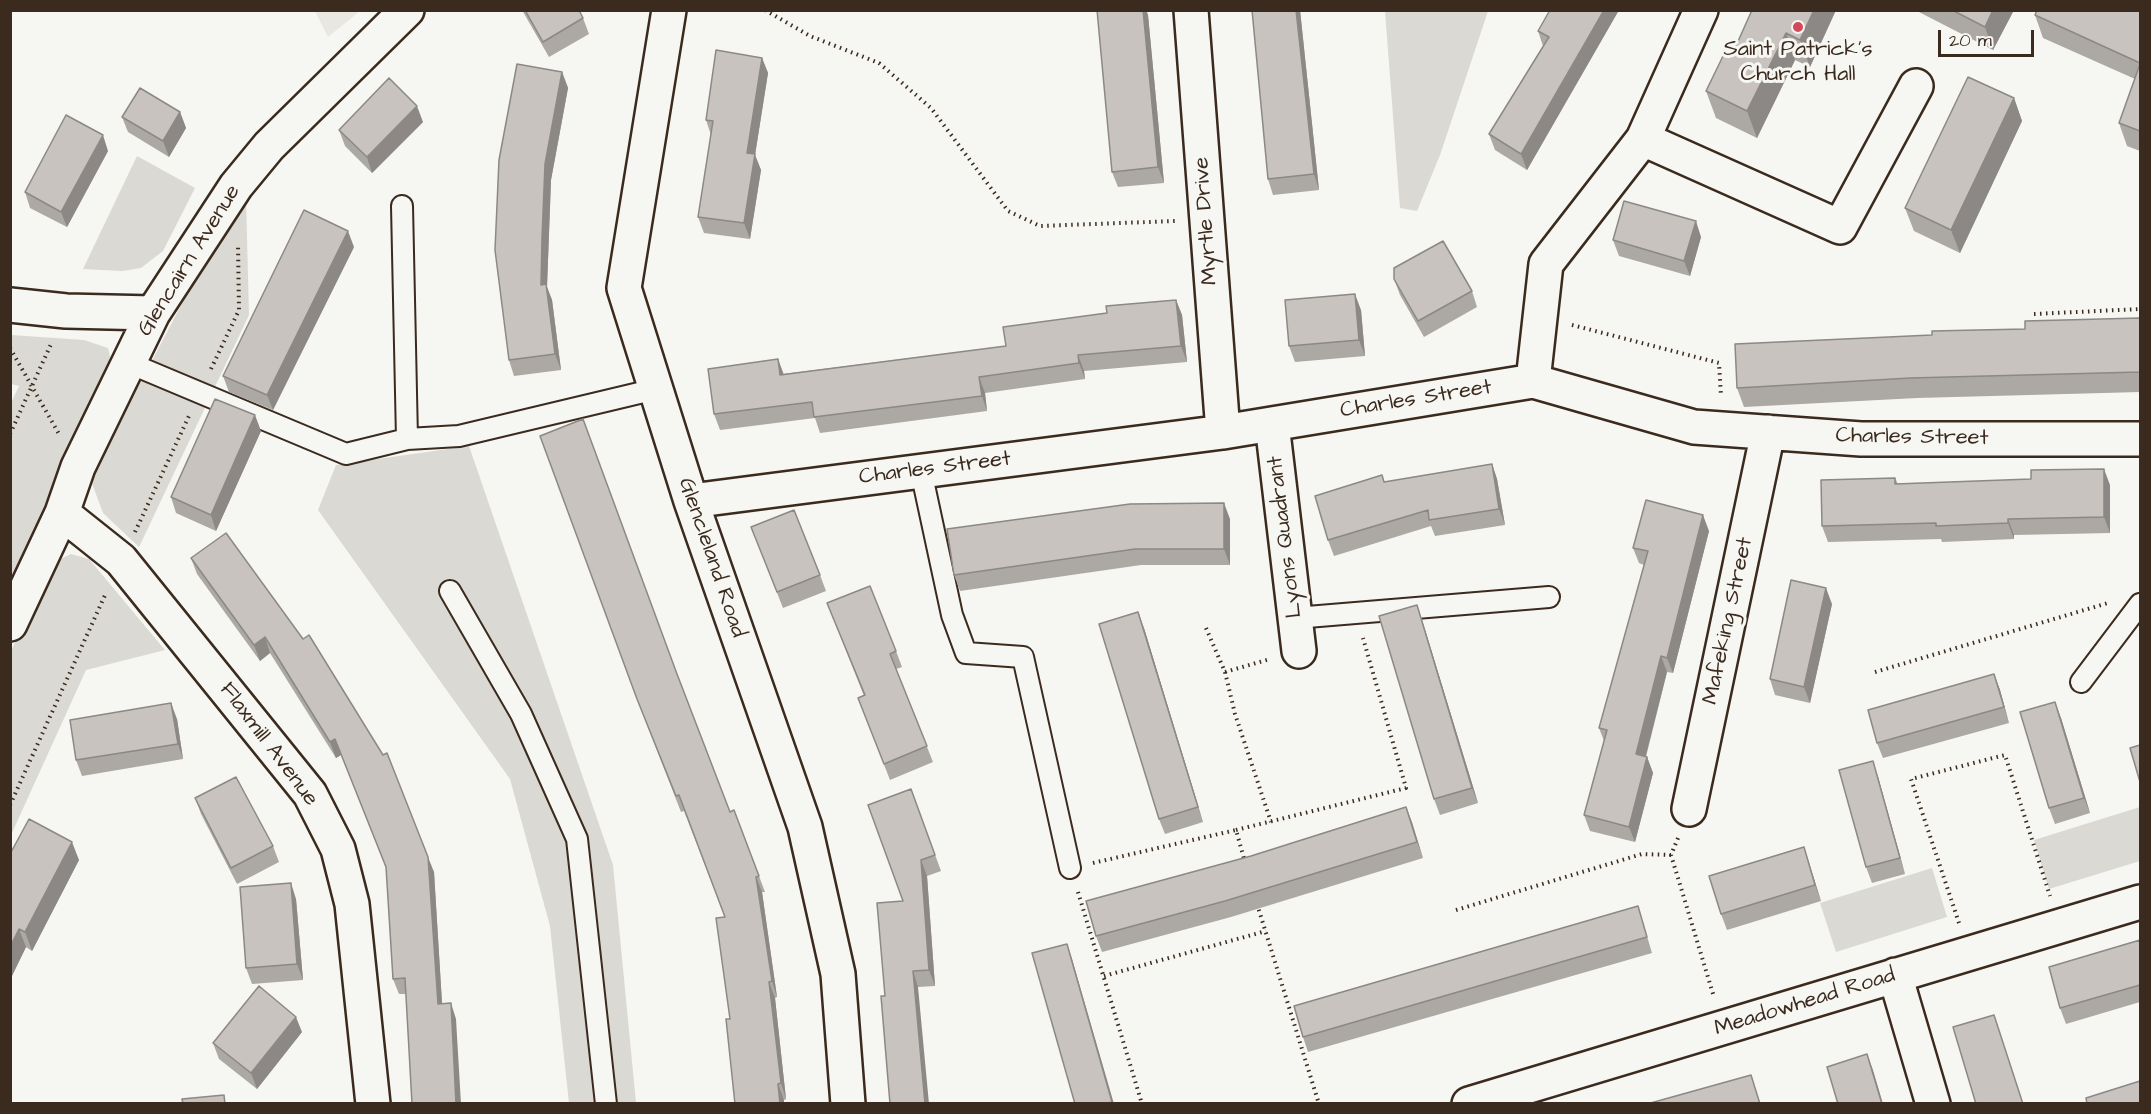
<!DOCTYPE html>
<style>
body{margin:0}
#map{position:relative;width:2151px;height:1114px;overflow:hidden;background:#f6f6f2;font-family:"Architects Daughter",sans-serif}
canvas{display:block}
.frame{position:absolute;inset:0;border:12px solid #3b2a1e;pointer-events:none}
.scale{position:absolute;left:1938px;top:30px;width:96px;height:27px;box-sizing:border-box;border:3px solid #3b2a1e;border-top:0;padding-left:8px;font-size:18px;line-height:21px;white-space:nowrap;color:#3b2a1e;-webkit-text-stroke:4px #f6f6f2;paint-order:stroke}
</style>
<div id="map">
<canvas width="2151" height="1114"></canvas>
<div class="frame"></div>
<div class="scale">20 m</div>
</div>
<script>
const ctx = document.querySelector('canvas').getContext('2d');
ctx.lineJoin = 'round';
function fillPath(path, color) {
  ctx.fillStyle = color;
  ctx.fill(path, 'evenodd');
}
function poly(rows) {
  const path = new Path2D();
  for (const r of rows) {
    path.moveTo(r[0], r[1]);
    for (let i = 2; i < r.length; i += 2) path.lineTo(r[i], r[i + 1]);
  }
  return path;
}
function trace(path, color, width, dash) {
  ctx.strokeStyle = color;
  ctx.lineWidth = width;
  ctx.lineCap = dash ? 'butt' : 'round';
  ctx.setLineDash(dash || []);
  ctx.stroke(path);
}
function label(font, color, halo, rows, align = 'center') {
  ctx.font = font + ' "Architects Daughter",sans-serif';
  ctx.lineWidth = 6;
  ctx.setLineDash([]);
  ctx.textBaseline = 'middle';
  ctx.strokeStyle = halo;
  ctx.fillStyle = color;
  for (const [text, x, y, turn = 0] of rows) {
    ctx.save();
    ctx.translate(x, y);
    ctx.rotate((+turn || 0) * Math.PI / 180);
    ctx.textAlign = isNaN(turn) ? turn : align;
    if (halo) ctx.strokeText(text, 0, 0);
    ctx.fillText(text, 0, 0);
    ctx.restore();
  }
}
fillPath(poly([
 [315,11,360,11,328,37]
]), '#e8e7e2');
fillPath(poly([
 [1385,11,1488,11,1440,155,1417,211,1400,208],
 [137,156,195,188,163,251,141,268,122,271,83,269],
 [246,200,249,315,139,547,103,513,90,478,224,224],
 [11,335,84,340,108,348,113,370,11,592,10,405,19,386,11,384],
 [469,446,613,865,636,1103,569,1103,550,926,510,779,318,510,336,465],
 [71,554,89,559,165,650,86,670,11,835,11,651,52,563],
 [2140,807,2140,861,2049,889,2034,840],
 [1932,868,1947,917,1836,952,1820,903]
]), '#dad9d3');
const lane = poly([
 [402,206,407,439],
 [129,363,346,454,407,439,459,436,656,389],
 [921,471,952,615,966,653,1023,657,1070,868],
 [450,591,521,714,577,839,606,1104],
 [1295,618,1549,597],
 [2081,682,2140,604]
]);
const street = poly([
 [669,10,624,288,691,501,805,827,838,974,848,1104],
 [1191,10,1223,432],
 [1643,139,1840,227,1916,86],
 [10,305,66,311,153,313],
 [1533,381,1546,264,1643,139,1701,10],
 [1272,424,1299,651],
 [691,501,1223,432,1533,381,1694,427,1861,439,2140,439],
 [62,513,121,560,310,794,338,849,352,904,373,1104],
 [10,624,62,513,78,467,153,313,236,186,269,146,407,10],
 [1689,809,1768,432],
 [1895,975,1933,1104],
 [1469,1104,2140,902]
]);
trace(lane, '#3b2a1e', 24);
trace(street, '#3b2a1e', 38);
trace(poly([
 [765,10,810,36,879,63,931,108,1008,211,1040,226,1175,221],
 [2034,314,2140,309],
 [1572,325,1719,363,1721,396],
 [10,348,59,434],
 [211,369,239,310,238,244],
 [10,434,52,342],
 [135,532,189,416],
 [1206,628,1225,672,1270,659],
 [1225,672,1235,714,1271,822],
 [1875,672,2108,603],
 [10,805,106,593],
 [1236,830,1406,788,1363,638],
 [1678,838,1671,855,1714,997],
 [1093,863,1236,830,1245,862],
 [1078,892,1142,1104],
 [1257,904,1319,1104],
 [1456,910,1642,854,1671,855],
 [1959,923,1911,779,2005,755,2050,896],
 [1104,976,1266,931]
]), '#3b2a1e', 4, [1.5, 4.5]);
trace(lane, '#f6f6f2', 20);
trace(street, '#f6f6f2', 33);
fillPath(poly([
 [522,10,579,10,583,18,589,34,549,57],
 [1097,10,1146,10,1148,15,1164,183,1118,187,1112,172],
 [1252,10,1300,10,1319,190,1273,195,1268,179],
 [1550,10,1619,10,1527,170,1495,150,1489,134,1543,46,1538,31],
 [1752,10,1836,10,1810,67,1795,60,1757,138,1716,118,1706,91,1731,57],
 [1915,10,2014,10,1993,50],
 [2140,10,2140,151,2127,146,2119,123,2135,79,2043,38,2035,15],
 [762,58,768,73,755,155,761,170,750,239,704,233,698,217,711,135,706,120],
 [562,72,568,88,551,180,547,287,552,300,561,370,514,376,509,360],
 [2014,98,2022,121,1960,253,1914,231,1905,208],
 [180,112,186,128,169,157,128,132,122,117],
 [423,122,372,173,345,146,339,130],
 [108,151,67,227,30,208,25,192],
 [1701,237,1690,276,1619,256,1613,240],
 [354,247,273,410,229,392,223,376],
 [1394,279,1472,291,1477,307,1424,337,1400,295],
 [1176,300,1182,315,1187,362,1084,371,1085,379,985,393,987,411,820,433,815,418,720,430,714,414,778,359,783,374,1006,346,1107,313],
 [1361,310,1365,356,1295,362,1289,346],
 [2140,318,2140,392,1917,398,1744,407,1737,388,1932,335,2025,329],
 [261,431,216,531,176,513,171,497],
 [540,436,677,674,730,812,734,810,765,892,762,892,777,997,775,998,786,1099,784,1100,730,1019,725,917,684,811,681,812,643,715],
 [1492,464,1497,479,1505,525,1435,536,1431,526,1334,556,1328,540,1384,482],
 [1895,478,1898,484,2110,485,2110,533,2014,535,2014,539,1942,542,1941,539,1828,542,1822,526],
 [1230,519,1230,565,1141,565,960,591,954,575],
 [751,527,820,575,826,591,783,608],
 [1709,531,1673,673,1667,672,1646,757,1647,757,1653,773,1635,842,1590,831,1584,815,1604,741,1599,728,1644,565,1639,563,1633,548],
 [226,533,434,872,442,1003,456,1019,406,994,399,994,393,979,386,868,341,755,336,758,270,653,260,661,197,574,191,558],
 [827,603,896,651,902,667,896,669,933,762,890,780,858,698,864,696],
 [1832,604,1810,703,1775,695,1770,679],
 [1417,605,1422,620,1478,803,1440,815,1434,799],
 [1144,628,1203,822,1165,834,1159,819],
 [1994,674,2000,690,2009,723,1883,758,1877,743],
 [2061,718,2090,813,2055,824,2049,808],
 [177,719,183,759,82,776,76,760],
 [1878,777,1905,874,1872,883,1866,867],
 [911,789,941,871,927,876,935,986,918,987,885,996,903,901],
 [195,798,273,846,279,862,237,884,201,814],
 [1406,807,1423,858,1231,917,1102,952,1096,936,1251,856],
 [29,819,79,860,32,951,26,947,10,980],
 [1804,847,1821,901,1727,930,1721,914],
 [296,899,303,980,252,984,246,968],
 [1638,906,1652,953,1308,1052,1303,1037],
 [2140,940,2140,1002,2066,1024,2060,1008],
 [302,1032,257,1089,219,1059,213,1043]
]), '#aca8a3');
fillPath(poly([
 [1143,10,1146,10,1148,15,1164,183,1158,167],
 [1296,10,1300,10,1319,190,1314,174],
 [1604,10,1619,10,1527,170,1521,154],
 [1814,10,1836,10,1810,67,1800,40],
 [1993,10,2014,10,1993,50,1985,27],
 [1786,33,1795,60,1757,138,1747,111],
 [762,58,768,73,755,155,761,170,750,239,744,223,747,153],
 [562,72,568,88,551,180,547,287,552,300,561,370,555,354,541,285,542,238,545,164],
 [2014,98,2022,121,1960,253,1951,230],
 [417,106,423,122,372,173,367,157],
 [180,112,186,128,169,157,163,141],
 [103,135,108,151,67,227,61,212],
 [1696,221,1701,237,1690,276,1684,261],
 [348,231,354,247,273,410,267,395],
 [1355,294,1361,310,1365,356,1359,340],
 [1176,300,1182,315,1187,362,1181,346],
 [1078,355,1084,371,1085,379,1079,363],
 [778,359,784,375,780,375],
 [979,377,985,393,987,411,982,396],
 [255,415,261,431,216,531,211,515],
 [1492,464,1497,479,1505,525,1499,509],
 [2104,469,2110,485,2110,533,2104,517],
 [1224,503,1230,519,1230,565,1224,549],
 [1703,515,1709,531,1673,673,1667,658],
 [2008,519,2014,535,2014,539,2008,523],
 [1826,588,1832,604,1810,703,1804,687],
 [1417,605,1422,620,1478,803,1472,788],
 [1138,612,1144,628,1203,822,1198,807],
 [265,637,270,653,260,661,254,645],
 [1661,656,1667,672,1642,770,1636,754],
 [1994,674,2000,690,2009,723,2004,707],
 [2055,702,2061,718,2090,813,2084,798],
 [171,703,177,719,183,759,178,744],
 [335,739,341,755,336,758,330,742],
 [1647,757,1653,773,1635,842,1629,827],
 [1873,761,1878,777,1905,874,1900,858],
 [1406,807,1412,822,1423,858,1417,842],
 [72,842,79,860,32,951,25,932],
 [1804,847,1809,863,1821,901,1815,885],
 [428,857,434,872,443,1019,438,1004],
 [921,860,927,876,935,986,929,970],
 [756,877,762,892,777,997,772,981],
 [291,883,296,899,303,980,297,964],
 [19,929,26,947,10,980,10,947],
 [1067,944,1072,959,1114,1104,1113,1104,1112,1102],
 [913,971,918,987,929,1104,925,1104],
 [769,982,775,998,786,1099,781,1083],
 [451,1003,456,1019,461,1104,456,1104],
 [296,1017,302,1032,257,1089,251,1073],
 [1867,1054,1873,1070,1883,1104,1882,1104],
 [778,1084,784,1100,784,1104,780,1104]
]), '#8c8885');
const building = poly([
 [525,10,579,10,583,18,543,42,525,10],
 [1097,10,1143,10,1158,167,1112,172,1097,10],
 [1252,10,1296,10,1314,174,1268,179,1252,10],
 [1550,10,1604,10,1521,154,1489,134,1549,37,1538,31,1550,10],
 [1752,10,1814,10,1800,40,1786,33,1747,111,1706,91,1724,54,1731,57,1752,10],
 [1952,10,1993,10,1985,27,1952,10],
 [2037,10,2140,10,2140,63,2035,15,2037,10],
 [716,50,762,58,747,153,755,154,744,223,698,217,713,121,706,120,716,50],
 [517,64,562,72,545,164,542,238,541,285,546,284,555,354,509,360,495,250,499,160,517,64],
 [2140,64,2140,131,2119,123,2140,64],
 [1968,77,2014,98,1951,230,1905,208,1968,77],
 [389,78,417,106,367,157,339,130,389,78],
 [140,88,180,112,163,141,122,117,140,88],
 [66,115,103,135,61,212,25,192,66,115],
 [1624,201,1696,221,1684,261,1613,240,1624,201],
 [304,210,348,231,267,395,223,376,304,210],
 [1443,241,1472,291,1418,321,1394,279,1394,268,1443,241],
 [1355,294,1359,340,1289,346,1285,300,1355,294],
 [1176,300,1181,346,1078,355,1079,363,979,377,982,396,814,417,812,402,714,414,708,369,778,359,780,375,1006,346,1003,327,1107,313,1106,306,1176,300],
 [2140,318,2140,372,1910,378,1737,388,1735,344,1932,335,1932,331,2025,329,2025,321,2140,318],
 [215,399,255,415,211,515,171,497,215,399],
 [583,419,677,674,730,812,734,810,759,876,756,877,772,981,769,982,781,1083,778,1084,780,1104,735,1104,726,1019,730,1019,716,918,725,917,679,795,676,796,637,699,540,436,583,419],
 [1492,464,1499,509,1429,520,1428,510,1328,540,1315,496,1382,475,1384,482,1492,464],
 [2104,469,2104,517,2008,519,2008,523,1936,526,1936,523,1822,526,1821,480,1895,478,1895,484,2031,479,2031,470,2104,469],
 [1646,500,1703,515,1667,658,1661,656,1636,754,1647,757,1629,827,1584,815,1607,730,1599,728,1648,551,1633,548,1646,500],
 [1224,503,1224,549,1135,549,954,575,947,529,1130,504,1224,503],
 [794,510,820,575,777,592,751,527,794,510],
 [226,533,303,639,309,635,383,755,387,753,428,857,438,1004,451,1003,456,1104,412,1104,405,978,393,979,386,867,335,739,330,742,265,637,254,645,191,558,226,533],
 [1791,580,1826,588,1804,687,1770,679,1791,580],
 [870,586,896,651,890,654,927,746,884,764,858,698,865,695,827,603,870,586],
 [1417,605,1472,788,1434,799,1379,616,1417,605],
 [1138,612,1198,807,1159,819,1099,624,1138,612],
 [1994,674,2004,707,1877,743,1868,710,1994,674],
 [2055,702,2084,798,2049,808,2020,712,2055,702],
 [171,703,178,744,76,760,70,720,171,703],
 [2140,745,2140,782,2130,748,2140,745],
 [1873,761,1900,858,1866,867,1839,770,1873,761],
 [236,777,273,846,231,868,195,798,236,777],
 [911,789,935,855,921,860,929,970,913,971,925,1104,890,1104,881,996,885,996,877,903,903,901,868,805,911,789],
 [1406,807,1417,842,1225,901,1096,936,1086,901,1251,856,1406,807],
 [29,819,72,842,25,932,19,929,10,947,10,854,29,819],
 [1804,847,1815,885,1721,914,1709,876,1804,847],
 [291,883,297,964,246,968,240,887,291,883],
 [1638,906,1647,937,1303,1037,1294,1006,1638,906],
 [2140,940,2140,985,2060,1008,2049,967,2140,940],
 [1067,944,1112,1102,1106,1104,1075,1104,1032,953,1067,944],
 [259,986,296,1017,251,1073,213,1043,259,986],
 [1994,1015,2023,1104,1976,1104,1953,1027,1994,1015],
 [1867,1054,1882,1104,1838,1104,1827,1067,1867,1054],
 [1751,1075,1760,1104,1647,1104,1751,1075],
 [2140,1081,2140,1104,2087,1104,2086,1098,2140,1081],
 [224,1095,225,1104,183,1104,182,1099,224,1095]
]);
fillPath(building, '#c8c3be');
trace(building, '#8c8885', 1.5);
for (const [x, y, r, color] of [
 [1798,27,6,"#d1495b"]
]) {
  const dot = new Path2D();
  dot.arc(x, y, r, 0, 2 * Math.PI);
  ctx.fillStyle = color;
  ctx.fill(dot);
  trace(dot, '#f6f6f2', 2);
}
label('22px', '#3b2a1e', '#f6f6f2', [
 ["Saint Patrick's",1798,50],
 ["Church Hall",1798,75]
]);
label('22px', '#3b2a1e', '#f6f6f2', [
 ["Myrtle Drive",1207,221,-94],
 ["Glencairn Avenue",190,261,-58],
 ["Charles Street",1416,400,-9],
 ["Charles Street",1912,438,1],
 ["Charles Street",935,469,-7],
 ["Lyons Quadrant",1286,537,-97],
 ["Glencleland Road",711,558,71],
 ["Mafeking Street",1729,621,-78],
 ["Flaxmill Avenue",268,745,53],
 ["Meadowhead Road",1805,1003,-17]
]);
</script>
